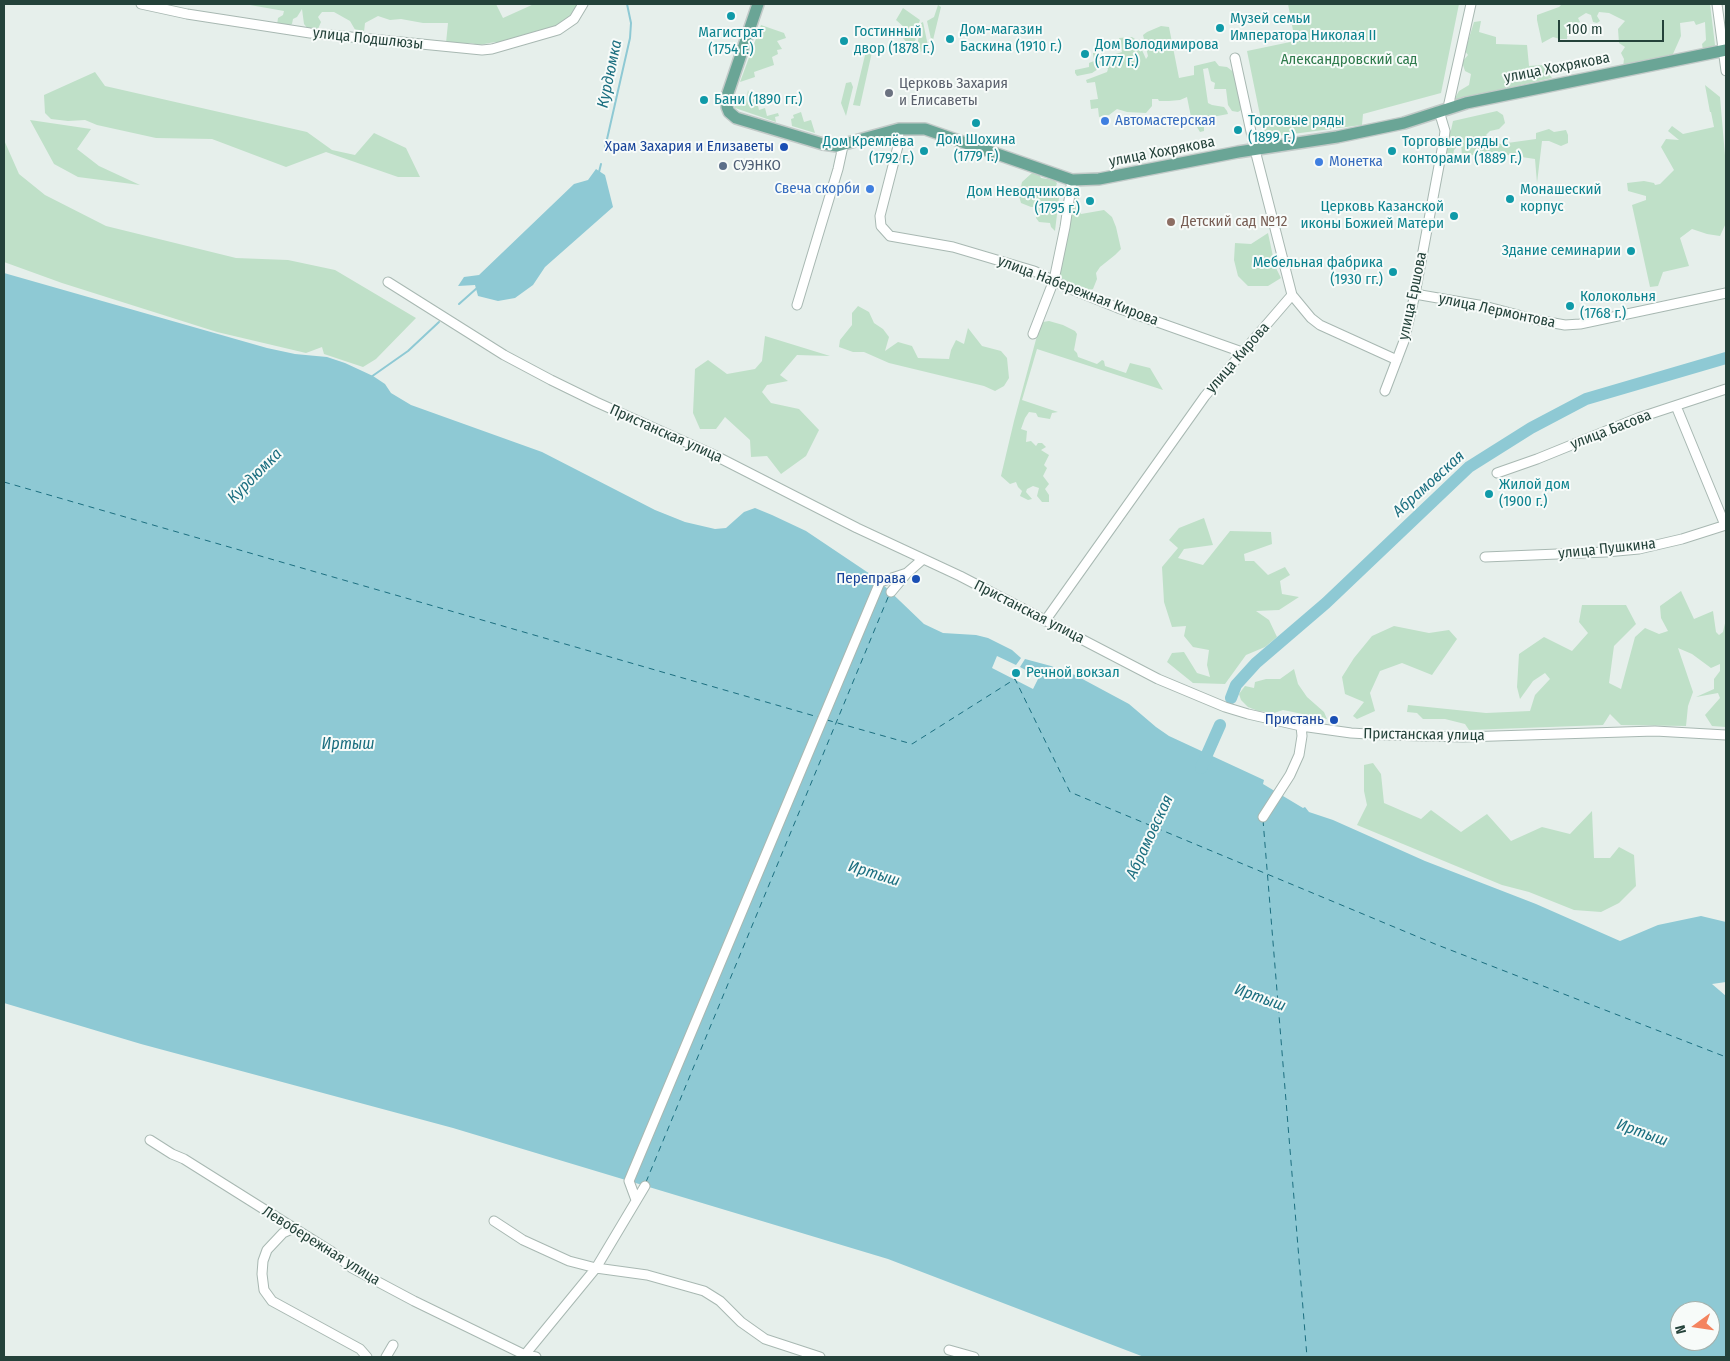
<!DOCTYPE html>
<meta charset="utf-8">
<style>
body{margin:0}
#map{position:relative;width:1730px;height:1361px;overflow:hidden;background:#e6efeb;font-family:"Fira Sans Condensed",sans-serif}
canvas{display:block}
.frame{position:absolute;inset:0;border:5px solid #24423a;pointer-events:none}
.north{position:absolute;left:1670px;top:1301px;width:50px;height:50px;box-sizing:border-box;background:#f7fbf9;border:1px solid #a3b1ad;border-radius:50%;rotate:256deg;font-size:14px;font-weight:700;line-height:20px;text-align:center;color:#24423a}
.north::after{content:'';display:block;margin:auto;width:18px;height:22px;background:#f4845f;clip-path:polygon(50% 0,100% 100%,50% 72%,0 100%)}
.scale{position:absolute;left:1558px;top:20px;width:106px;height:22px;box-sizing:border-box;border:2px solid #24423a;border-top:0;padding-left:6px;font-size:15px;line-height:18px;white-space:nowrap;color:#24423a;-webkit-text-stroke:4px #f7fbf9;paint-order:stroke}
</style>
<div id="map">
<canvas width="1730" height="1361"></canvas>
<div class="frame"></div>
<div class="north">N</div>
<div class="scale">100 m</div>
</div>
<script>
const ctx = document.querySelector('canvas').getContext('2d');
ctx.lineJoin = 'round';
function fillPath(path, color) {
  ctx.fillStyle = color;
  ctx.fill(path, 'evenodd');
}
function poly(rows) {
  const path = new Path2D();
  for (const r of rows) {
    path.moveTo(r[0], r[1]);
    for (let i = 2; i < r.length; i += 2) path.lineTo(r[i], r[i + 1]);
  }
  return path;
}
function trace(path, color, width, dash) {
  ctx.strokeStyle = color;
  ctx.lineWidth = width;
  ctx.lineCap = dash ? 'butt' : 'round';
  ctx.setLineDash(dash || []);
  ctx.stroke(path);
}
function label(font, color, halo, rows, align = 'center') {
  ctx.font = font + ' "Fira Sans Condensed",sans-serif';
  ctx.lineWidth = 4;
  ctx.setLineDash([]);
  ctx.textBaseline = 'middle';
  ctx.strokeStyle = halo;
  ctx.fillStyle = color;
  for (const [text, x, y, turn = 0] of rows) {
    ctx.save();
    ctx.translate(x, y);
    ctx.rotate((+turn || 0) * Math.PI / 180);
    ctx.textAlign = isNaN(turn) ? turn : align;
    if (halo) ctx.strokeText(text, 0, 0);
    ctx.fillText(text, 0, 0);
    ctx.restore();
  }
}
fillPath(poly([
 [250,4,496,4,503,18,534,4,579,4,575,12,563,25,500,44,495,42,479,45,471,43,455,45,446,43,448,23,423,23,401,19,390,20,378,16,365,23,364,32,357,33,350,21,334,12,322,12,318,17,321,22,318,29,308,29,304,24,302,9,297,17,293,19,292,24,287,26,277,25,278,18,283,15,284,11,250,5],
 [1288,4,1459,4,1441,93,1363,114,1362,125,1277,136,1266,134,1262,125,1247,51,1295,41],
 [1562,4,1710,4,1715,45,1712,48,1703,50,1702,44,1706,40,1705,22,1696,25,1694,21,1680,23,1681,36,1673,54,1670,57,1623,67,1624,59,1621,53,1625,47,1619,43,1618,29,1625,21,1609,13,1599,12,1597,16,1600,21,1597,23,1593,22,1591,15,1586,13,1578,18,1580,22,1568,27,1567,39,1560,39,1553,37,1542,43,1537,20,1537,15,1559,7],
 [938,5,941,7,933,40,931,39,927,21,934,17],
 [903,8,920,20,914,36,896,20],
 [1481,21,1479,32,1496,37,1496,44,1527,45,1529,66,1543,65,1552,78,1454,100,1459,91,1469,85,1471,74,1465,71,1462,62,1468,55,1465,51,1474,22],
 [923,22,928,46,923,51,919,52,908,49,907,47,914,45,918,41,921,23],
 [761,25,784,33,786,38,777,41,782,49,777,50,778,54,772,57,774,65,754,72,755,77,740,82],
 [1161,26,1169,27,1179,78,1194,75,1194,66,1215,61,1219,66,1227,67,1235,73,1244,108,1238,112,1232,111,1228,105,1226,89,1214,89,1215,83,1211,81,1208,68,1203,69,1208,103,1212,105,1224,107,1227,111,1228,114,1212,117,1204,115,1204,131,1200,132,1197,127,1190,123,1192,122,1187,97,1180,100,1169,101,1159,101,1158,99,1152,99,1152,106,1146,113,1127,112,1117,109,1109,115,1099,117,1098,108,1091,109,1090,100,1098,99,1095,82,1087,83,1086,80,1107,72,1108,69,1105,66,1101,67,1092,73,1077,76,1075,73,1075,70,1089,67,1089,63,1094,61,1093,53,1101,52,1103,58,1122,52,1119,38,1132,37,1138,41,1146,59,1148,56,1143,35,1147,32],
 [899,27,916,39,914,42,908,44,902,37,893,38,890,34],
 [866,51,872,52,860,106,853,105],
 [95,72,105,86,307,132,332,150,355,155,374,133,406,148,420,177,398,177,326,152,286,167,212,139,156,138,97,125,85,120,68,121,51,119,45,113,44,95],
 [851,82,853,87,846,116,841,103,846,83],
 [1705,85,1720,97,1726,167,1726,223,1720,236,1707,234,1692,229,1680,238,1689,266,1663,272,1658,286,1650,287,1632,205,1646,200,1646,196,1628,191,1627,183,1644,181,1654,183,1655,185,1660,184,1674,170,1661,147,1666,139,1679,140,1668,131,1672,126,1683,134,1714,127,1711,112,1710,112],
 [748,90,751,100,756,98,759,110,765,108,767,116,778,113,779,116,775,117,776,122,735,108,734,103,741,105,742,104,746,104],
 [1497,111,1503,115,1505,123,1499,129,1490,131,1486,135,1491,140,1496,140,1500,144,1536,139,1536,133,1549,129,1554,132,1566,130,1568,135,1568,143,1561,146,1549,141,1542,141,1537,183,1535,159,1494,153,1462,156,1461,143,1454,150,1452,161,1445,160,1447,136,1451,130,1453,121],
 [801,112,804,122,811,120,815,133,792,126,791,119,794,118,793,115],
 [30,120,91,129,77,149,99,166,140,185,78,177,54,164],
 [4,140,19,174,45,195,106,226,236,258,288,260,335,270,416,318,376,359,363,367,324,354,322,347,306,353,217,332,62,283,4,262],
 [1032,173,1039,174,1041,178,1054,180,1057,183,1056,186,1060,189,1055,231,1051,227,1050,223,1039,222,1036,218,1037,207,1031,207,1021,203,1019,196,1022,182],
 [1078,195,1081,214,1104,210,1112,217,1116,227,1121,249,1115,255,1100,267,1096,273,1097,279,1093,289,1089,290,1064,283,1058,278,1074,198],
 [1268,233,1275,266,1281,278,1268,286,1248,286,1238,276,1234,260,1235,243,1251,244],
 [858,306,869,312,874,323,883,329,889,337,885,351,898,342,912,346,918,358,949,359,951,350,956,340,964,344,968,328,982,346,1001,351,1007,358,1009,378,1004,386,995,391,984,386,889,363,864,352,853,352,839,347,840,340,852,325,852,313],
 [1049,321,1063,325,1075,331,1077,334,1074,350,1077,353,1078,357,1097,364,1102,360,1104,361,1105,366,1126,373,1130,363,1150,368,1163,390,1037,349,1022,400,1058,412,1052,413,1050,419,1038,417,1036,413,1029,412,1025,418,1021,429,1027,431,1026,442,1031,441,1036,446,1038,443,1042,443,1046,447,1041,450,1049,455,1044,465,1047,468,1043,476,1049,484,1045,489,1049,495,1049,502,1042,502,1037,496,1039,488,1033,486,1027,489,1026,492,1032,499,1028,500,1020,496,1022,491,1018,487,1016,482,1010,484,1001,476,1014,421,1038,332,1043,322],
 [765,336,830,356,797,355,780,375,788,381,767,385,762,392,771,403,799,409,819,430,806,456,781,474,767,456,751,457,750,440,725,417,716,429,700,429,693,413,695,369,708,360,727,374,755,369,762,361],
 [1204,518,1213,545,1184,549,1178,558,1203,565,1230,531,1271,532,1272,544,1244,554,1245,561,1254,561,1268,575,1285,567,1290,575,1280,581,1282,594,1299,597,1279,610,1256,611,1269,620,1277,637,1265,647,1246,655,1225,684,1193,683,1167,662,1172,653,1184,652,1197,673,1210,677,1207,665,1209,650,1193,647,1184,636,1186,626,1172,627,1164,602,1162,567,1178,548,1169,540,1179,528],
 [1681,591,1694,619,1713,611,1716,632,1719,635,1723,632,1726,619,1726,727,1712,726,1705,715,1720,698,1718,693,1696,697,1714,689,1714,679,1720,671,1720,664,1711,668,1692,654,1678,648,1693,692,1688,706,1686,726,1621,725,1610,714,1603,725,1469,730,1465,724,1445,719,1423,719,1417,713,1407,712,1408,705,1486,713,1530,711,1535,695,1550,679,1545,673,1533,681,1520,699,1517,687,1519,654,1544,637,1572,651,1588,633,1579,622,1582,605,1626,605,1636,624,1614,646,1609,683,1621,689,1635,637,1645,628,1659,634,1668,631,1661,618,1660,606],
 [1394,626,1429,633,1449,630,1457,639,1432,675,1402,663,1380,671,1370,693,1375,711,1357,719,1353,716,1364,702,1345,694,1342,677,1354,658,1372,636],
 [1294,669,1298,684,1307,697,1324,712,1327,719,1283,710,1274,713,1258,711,1248,707,1241,700,1239,694,1245,686,1254,688,1255,682,1266,679,1280,679],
 [1373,763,1381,774,1384,803,1421,819,1431,810,1461,832,1487,814,1511,841,1542,827,1570,834,1592,811,1594,858,1610,858,1619,847,1634,855,1636,886,1619,903,1601,912,1574,910,1529,892,1502,885,1357,825,1367,805,1364,791,1364,765]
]), '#bfe0c8');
fillPath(poly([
 [596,169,605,175,613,207,545,267,533,285,515,298,498,301,478,296,475,285,458,286,464,277,479,275,574,184,588,180],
 [4,273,267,348,295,354,327,357,345,363,373,376,385,384,391,393,411,405,542,452,655,510,685,522,715,529,726,528,744,512,755,508,772,515,806,531,876,578,924,624,943,633,976,635,988,638,1012,650,1021,658,1016,665,997,656,992,668,1033,689,1039,677,1020,667,1025,659,1051,666,1075,675,1129,704,1156,727,1169,736,1264,780,1263,784,1303,808,1305,807,1309,812,1333,820,1425,861,1536,904,1620,941,1658,925,1701,916,1726,922,1726,982,1712,984,1726,996,1726,1357,1144,1357,888,1259,453,1128,141,1044,4,1003],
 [1680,1311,1710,1311,1710,1341,1680,1341]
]), '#8ec9d4');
trace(poly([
 [605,148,630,38,631,23,627,4],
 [599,172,601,164],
 [459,304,477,288],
 [371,377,408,351,439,322]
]), '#8ec9d4', 2);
trace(poly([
 [1231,698,1236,685,1256,663,1326,603,1469,467,1531,428,1586,399,1726,358],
 [1201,768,1220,725]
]), '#8ec9d4', 12);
trace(poly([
 [4,482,818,717],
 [827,720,912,744,1015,679,1070,792,1435,944,1726,1057],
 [1263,820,1307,1357],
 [646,1182,889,595]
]), '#1c6f80', 1, [6, 5]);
const minor = poly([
 [141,4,187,14,310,33,482,50,492,49,558,30,574,19,583,4],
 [1717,4,1726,71],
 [1235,58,1255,150,1292,295,1311,318,1320,325,1397,360],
 [1449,108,1449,103,1471,4],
 [899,129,898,146,880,216,881,226,890,236,953,247,1034,271,1068,288,1118,308,1242,352],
 [388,282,504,355,551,380,596,402,712,454,857,528,960,576,1158,679,1225,707,1248,714,1301,726,1351,733,1385,735,1463,737,1655,731,1726,735],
 [1415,294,1484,306,1537,320,1565,325,1580,324,1726,293],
 [797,305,838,169,843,146],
 [1033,334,1054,280,1065,227,1072,180],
 [1385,391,1404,341,1415,294,1444,139,1445,131,1439,111],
 [1676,406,1725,525],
 [1497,473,1537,459,1638,418,1726,389],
 [1485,557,1606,552,1639,549,1682,539,1726,525],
 [891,592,907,573,923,559],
 [1045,621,1205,396,1292,295],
 [1263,817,1290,775,1299,755,1302,736,1301,726],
 [150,1140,172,1154,184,1159,332,1252,352,1268,414,1301,525,1355,536,1357],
 [636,1200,629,1181,880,582,907,573],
 [494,1221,523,1240,569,1261,596,1268,647,1275,704,1291,720,1301,741,1322,765,1339,820,1357],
 [294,1228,283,1233,267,1250,263,1261,262,1274,264,1290,272,1301,360,1349,367,1357],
 [949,1350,974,1357],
 [386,1357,393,1345],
 [523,1357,596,1268,645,1186]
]);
const major = poly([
 [758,4,727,96,727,107,729,112,736,118,823,144,837,146,899,129,925,129,1072,180,1099,179,1238,152,1337,137,1404,123,1466,103,1726,50]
]);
trace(minor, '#a8b8b2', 11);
trace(major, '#c2cac8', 14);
trace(minor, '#fff', 9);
trace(major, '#6aa596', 11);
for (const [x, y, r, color] of [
 [731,16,5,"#0f9aa8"],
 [1220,28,5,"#0f9aa8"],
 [950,39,5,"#0f9aa8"],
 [844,41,5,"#0f9aa8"],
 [1085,54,5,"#0f9aa8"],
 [889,93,5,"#6b7280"],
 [704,100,5,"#0f9aa8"],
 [1105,121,5,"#3f7fe0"],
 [976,123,5,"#0f9aa8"],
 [1238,130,5,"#0f9aa8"],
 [784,147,5,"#1a4fb4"],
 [924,151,5,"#0f9aa8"],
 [1392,151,5,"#0f9aa8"],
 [1319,162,5,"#3f7fe0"],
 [723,166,5,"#5c6f8a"],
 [870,189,5,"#3f7fe0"],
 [1510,199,5,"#0f9aa8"],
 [1090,201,5,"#0f9aa8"],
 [1454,216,5,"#0f9aa8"],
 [1171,222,5,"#8d6e63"],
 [1631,251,5,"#0f9aa8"],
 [1393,272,5,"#0f9aa8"],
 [1570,306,5,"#0f9aa8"],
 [1489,494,5,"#0f9aa8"],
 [916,579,5,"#1a4fb4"],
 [1016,673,5,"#0f9aa8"],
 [1334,720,5,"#1a4fb4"]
]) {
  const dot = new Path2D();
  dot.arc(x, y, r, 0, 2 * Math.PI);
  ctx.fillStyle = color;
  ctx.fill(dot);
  trace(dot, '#f7fbf9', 2);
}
label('15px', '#0d838f', '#f7fbf9', [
 ["Музей семьи",1230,19],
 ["Императора Николая II",1230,36],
 ["Дом-магазин",960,30],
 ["Баскина (1910 г.)",960,47],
 ["Гостинный",854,32],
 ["двор (1878 г.)",854,49],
 ["Магистрат",731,33,"center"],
 ["(1754 г.)",731,50,"center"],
 ["Дом Володимирова",1095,45],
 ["(1777 г.)",1095,62],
 ["Бани (1890 гг.)",714,100],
 ["Торговые ряды",1248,121],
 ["(1899 г.)",1248,138],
 ["Дом Шохина",976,140,"center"],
 ["(1779 г.)",976,157,"center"],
 ["Дом Кремлёва",914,142,"right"],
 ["(1792 г.)",914,159,"right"],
 ["Торговые ряды с",1402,142],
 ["конторами (1889 г.)",1402,159],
 ["Монашеский",1520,190],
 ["корпус",1520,207],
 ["Дом Неводчикова",1080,192,"right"],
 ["(1795 г.)",1080,209,"right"],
 ["Церковь Казанской",1444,207,"right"],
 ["иконы Божией Матери",1444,224,"right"],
 ["Здание семинарии",1621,251,"right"],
 ["Мебельная фабрика",1383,263,"right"],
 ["(1930 гг.)",1383,280,"right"],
 ["Колокольня",1580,297],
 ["(1768 г.)",1580,314],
 ["Жилой дом",1499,485],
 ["(1900 г.)",1499,502],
 ["Речной вокзал",1026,673]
], 'left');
label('15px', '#24423a', '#f7fbf9', [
 ["улица Подшлюзы",368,39,6],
 ["улица Хохрякова",1557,68,-11],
 ["улица Хохрякова",1162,152,-11],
 ["улица Набережная Кирова",1078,291,21],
 ["улица Ершова",1413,296,-78],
 ["улица Лермонтова",1497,311,12],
 ["улица Кирова",1238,358,-49],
 ["улица Басова",1611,430,-21],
 ["Пристанская улица",666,434,24],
 ["улица Пушкина",1607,549,-6],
 ["Пристанская улица",1029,612,27],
 ["Пристанская улица",1424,735,1],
 ["Левобережная улица",321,1246,32]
]);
label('15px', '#2d7a4b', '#f7fbf9', [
 ["Александровский сад",1349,60]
]);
label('15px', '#5b616d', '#f7fbf9', [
 ["Церковь Захария",899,84],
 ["и Елисаветы",899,101]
], 'left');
label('15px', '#366cbe', '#f7fbf9', [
 ["Автомастерская",1115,121],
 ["Монетка",1329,162],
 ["Свеча скорби",860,189,"right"]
], 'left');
label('15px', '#164399', '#f7fbf9', [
 ["Храм Захария и Елизаветы",774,147],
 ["Переправа",906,579],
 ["Пристань",1324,720]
], 'right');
label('15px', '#4e5e75', '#f7fbf9', [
 ["СУЭНКО",733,166]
], 'left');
label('15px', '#785e54', '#f7fbf9', [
 ["Детский сад №12",1181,222]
], 'left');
label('italic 16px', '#1c6f80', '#f7fbf9', [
 ["Курдюмка",610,74,-78],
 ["Курдюмка",255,476,-45],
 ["Абрамовская",1429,484,-42],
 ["Иртыш",348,745],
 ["Абрамовская",1150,837,-65],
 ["Иртыш",874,874,17],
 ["Иртыш",1260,998,20],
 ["Иртыш",1642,1133,20]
]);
</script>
